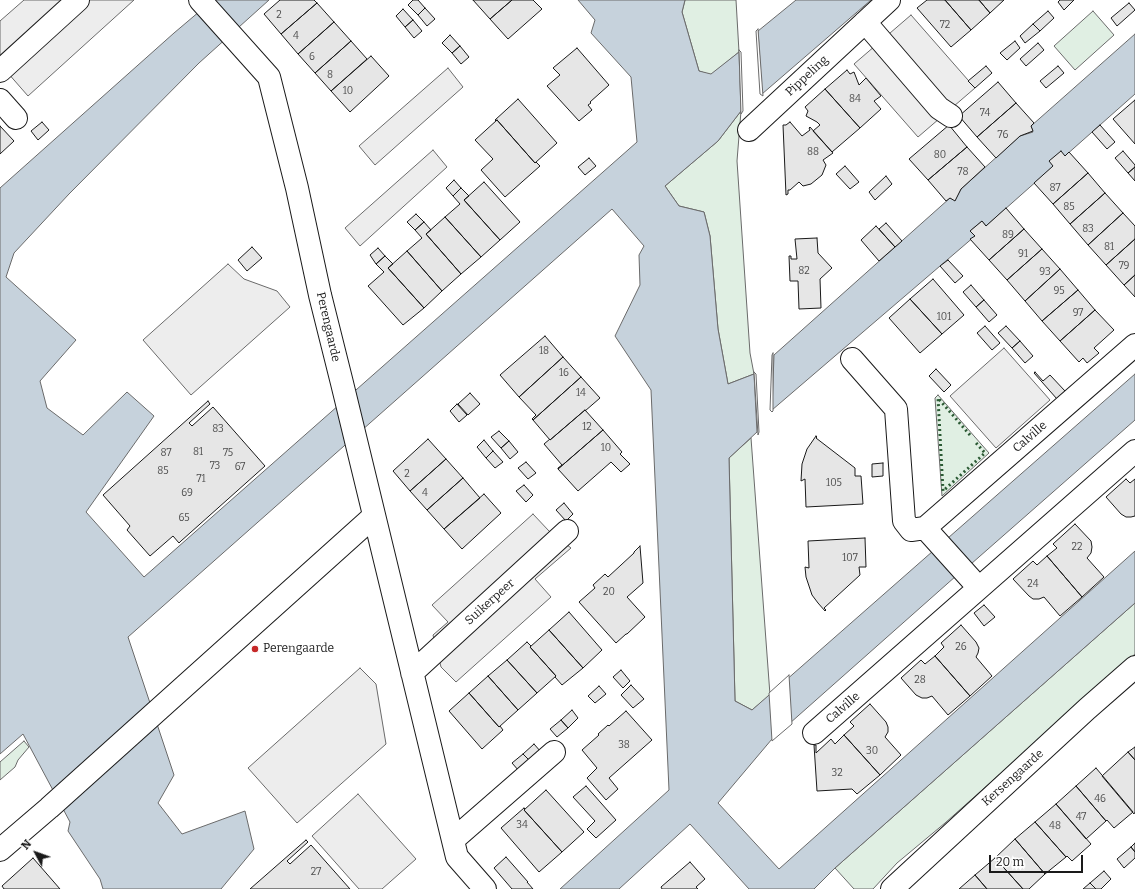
<!DOCTYPE html>
<style>
body{margin:0}
#map{position:relative;width:1135px;height:889px;overflow:hidden;background:#fff;font-family:Bitter,serif}
canvas{display:block}
.north{position:absolute;left:16px;top:833px;width:40px;height:40px;-webkit-text-stroke:3px #fff;paint-order:stroke;rotate:311deg;font-size:11px;font-weight:700;line-height:16px;text-align:center;color:#1a1a1a}
.north::after{content:'';display:block;margin:auto;width:14px;height:18px;background:#1a1a1a;clip-path:polygon(50% 0,100% 100%,50% 72%,0 100%)}
.scale{position:absolute;left:989px;top:855px;width:94px;height:18px;box-sizing:border-box;border:2px solid #1a1a1a;border-top:0;padding-left:5px;font-size:12px;line-height:14px;white-space:nowrap;color:#1a1a1a;-webkit-text-stroke:3px #fff;paint-order:stroke}
</style>
<div id="map">
<canvas width="1135" height="889"></canvas>
<div class="north">N</div>
<div class="scale">20 m</div>
</div>
<script>
const ctx = document.querySelector('canvas').getContext('2d');
ctx.lineJoin = 'round';
function fillPath(path, color) {
  ctx.fillStyle = color;
  ctx.fill(path, 'evenodd');
}
function poly(rows) {
  const path = new Path2D();
  for (const r of rows) {
    path.moveTo(r[0], r[1]);
    for (let i = 2; i < r.length; i += 2) path.lineTo(r[i], r[i + 1]);
  }
  return path;
}
function trace(path, color, width, dash) {
  ctx.strokeStyle = color;
  ctx.lineWidth = width;
  ctx.lineCap = dash ? 'butt' : 'round';
  ctx.setLineDash(dash || []);
  ctx.stroke(path);
}
function label(font, color, halo, rows, align = 'center') {
  ctx.font = font + ' Bitter,serif';
  ctx.lineWidth = 3;
  ctx.setLineDash([]);
  ctx.textBaseline = 'middle';
  ctx.strokeStyle = halo;
  ctx.fillStyle = color;
  for (const [text, x, y, turn = 0] of rows) {
    ctx.save();
    ctx.translate(x, y);
    ctx.rotate((+turn || 0) * Math.PI / 180);
    ctx.textAlign = isNaN(turn) ? turn : align;
    if (halo) ctx.strokeText(text, 0, 0);
    ctx.fillText(text, 0, 0);
    ctx.restore();
  }
}
const green = poly([
 [685,0,736,0,739,52,711,75,699,71,682,12,685,0],
 [1093,11,1114,35,1075,70,1054,46,1093,11],
 [741,111,737,161,750,353,754,374,728,384,718,329,710,236,704,212,679,206,665,186,718,141,741,111],
 [938,395,989,453,942,496,935,398,938,395],
 [751,438,770,695,752,710,735,701,729,458,751,438],
 [1135,603,1135,654,945,823,897,863,873,889,854,889,835,868,1135,603],
 [24,741,29,747,18,760,15,767,0,780,0,762,24,741]
]);
fillPath(green, '#e0efe3');
trace(green, '#6a6a6a', 1);
const parking = poly([
 [24,0,134,0,28,96,0,64,0,21,24,0],
 [911,15,975,88,918,137,854,64,911,15],
 [448,68,463,87,375,165,359,146,448,68],
 [433,150,447,167,360,246,345,228,433,150],
 [228,264,244,279,277,291,290,307,191,395,143,340,228,264],
 [1004,348,1050,400,996,448,950,396,1004,348],
 [533,514,549,531,571,548,535,579,551,597,456,682,441,667,433,635,448,622,432,605,533,514],
 [360,668,376,684,386,744,297,823,248,768,360,668],
 [358,794,416,859,382,889,359,889,312,836,358,794]
]);
fillPath(parking, '#ededed');
trace(parking, '#6a6a6a', 1);
const water = poly([
 [213,0,269,0,199,63,69,194,14,253,6,277,76,340,40,381,47,408,83,435,127,392,154,416,86,512,144,577,637,142,631,77,591,33,595,20,578,0,685,0,682,12,699,71,711,74,739,52,741,111,718,141,665,186,679,206,704,212,710,236,718,329,728,384,754,374,757,432,729,458,735,701,752,710,933,551,956,576,772,739,718,803,779,869,1135,551,1135,603,835,868,814,889,749,889,690,824,619,889,560,889,669,790,651,390,615,336,640,285,639,255,644,246,612,209,128,637,174,775,158,803,182,834,245,811,254,849,221,889,103,889,100,879,68,831,70,822,23,734,0,754,0,188,174,33,213,0],
 [796,0,871,0,762,94,758,31,796,0],
 [1135,34,1135,94,986,226,982,221,970,231,975,236,772,410,774,355,950,198,955,200,961,189,1020,136,1033,132,1031,126,1135,34],
 [1135,374,1135,420,971,564,948,538,1135,374]
]);
fillPath(water, '#c6d2dc');
trace(water, '#6a6a6a', 1);
const pier = poly([
 [758,29,763,96,760,94,756,31,758,29],
 [739,50,741,52,743,111,741,114,739,50],
 [773,353,773,411,772,412,770,410,772,355,773,353],
 [754,372,756,374,759,432,758,435,754,372],
 [789,675,792,724,772,741,769,693,789,675]
]);
fillPath(pier, '#fff');
trace(pier, '#6a6a6a', 1);
const building = poly([
 [280,0,314,0,317,3,281,34,264,14,280,0],
 [413,0,418,0,425,8,418,15,408,5,413,0],
 [473,0,512,0,490,19,473,0],
 [512,0,533,0,542,9,508,39,490,19,512,0],
 [927,0,945,0,971,30,951,47,917,8,927,0],
 [945,0,979,0,990,13,971,30,945,0],
 [979,0,1004,0,990,13,979,0],
 [1060,0,1074,0,1064,10,1058,2,1060,0],
 [317,3,334,22,298,54,281,34,317,3],
 [1129,3,1135,10,1117,26,1111,18,1129,3],
 [425,8,435,19,427,26,418,15,425,8],
 [403,9,413,20,405,27,396,16,403,9],
 [1048,11,1054,18,1040,31,1033,24,1048,11],
 [413,20,422,31,414,38,405,27,413,20],
 [334,22,351,41,315,73,298,54,334,22],
 [1033,24,1040,31,1025,43,1020,36,1033,24],
 [450,35,460,46,452,53,442,43,450,35],
 [351,41,367,59,331,91,315,73,351,41],
 [1015,41,1020,48,1007,60,1000,53,1015,41],
 [1038,43,1044,50,1026,66,1020,59,1038,43],
 [460,46,469,57,461,64,452,53,460,46],
 [577,48,609,85,590,102,591,103,588,105,592,110,579,121,547,86,560,75,553,68,577,48],
 [371,56,389,76,350,112,331,91,371,56],
 [986,66,992,73,975,88,968,81,986,66],
 [1058,66,1064,73,1046,88,1040,81,1058,66],
 [847,70,850,74,854,72,859,85,866,78,881,96,874,101,881,109,860,128,825,89,847,70],
 [998,82,1016,103,977,137,959,116,998,82],
 [825,89,860,128,832,152,813,131,820,125,817,122,806,116,808,111,805,107,825,89],
 [518,99,557,143,535,163,497,120,496,121,495,120,518,99],
 [1135,100,1135,144,1113,119,1135,100],
 [1016,103,1034,123,1031,126,1033,131,1020,136,996,158,977,137,1016,103],
 [497,120,535,163,536,162,540,166,505,197,481,170,493,159,475,140,497,120],
 [42,122,49,130,38,140,31,131,42,122],
 [790,122,802,136,810,130,809,128,810,127,833,153,823,160,826,165,822,175,811,184,803,186,799,182,790,190,788,190,788,194,786,195,783,125,786,125,790,122],
 [949,125,967,147,928,180,909,159,949,125],
 [1100,125,1115,142,1107,149,1092,132,1100,125],
 [0,126,14,141,0,154,0,126],
 [967,147,985,167,961,189,955,201,950,198,946,201,928,180,967,147],
 [1061,151,1065,156,1069,152,1088,173,1053,204,1034,183,1053,166,1049,161,1061,151],
 [1123,151,1135,165,1135,167,1128,173,1115,158,1123,151],
 [589,158,596,166,585,175,578,167,589,158],
 [845,166,859,182,850,189,836,174,845,166],
 [1135,167,1135,181,1128,173,1135,167],
 [1088,173,1105,193,1070,224,1053,204,1088,173],
 [886,176,892,184,875,200,869,192,886,176],
 [454,180,461,188,453,196,446,188,454,180],
 [484,182,520,222,500,240,464,200,484,182],
 [461,188,469,196,464,200,500,240,481,257,445,217,460,204,453,196,461,188],
 [1105,193,1123,213,1088,245,1070,224,1105,193],
 [1006,208,1024,229,989,260,970,239,975,236,970,231,982,221,986,226,1006,208],
 [1123,213,1135,226,1135,239,1106,265,1088,245,1123,213],
 [416,214,424,222,415,230,407,222,416,214],
 [445,217,481,257,461,274,426,234,445,217],
 [424,222,431,230,426,234,461,274,442,291,407,251,422,238,415,230,424,222],
 [886,223,902,241,895,247,879,229,886,223],
 [876,226,895,247,879,261,861,240,876,226],
 [1024,229,1042,249,1007,280,989,260,1024,229],
 [817,238,818,253,832,268,820,279,821,308,799,309,798,281,790,281,789,256,791,256,791,259,797,259,795,239,817,238],
 [1135,239,1135,275,1124,285,1106,265,1135,239],
 [252,247,262,258,247,271,238,260,252,247],
 [378,248,385,256,376,264,370,255,378,248],
 [1042,249,1060,269,1025,301,1007,280,1042,249],
 [407,251,442,291,424,308,388,268,407,251],
 [385,256,393,264,388,268,424,308,403,325,368,286,384,272,376,264,385,256],
 [948,260,963,276,955,283,940,266,948,260],
 [1060,269,1078,290,1042,321,1025,301,1060,269],
 [1135,275,1135,297,1124,285,1135,275],
 [933,279,964,315,942,334,910,299,933,279],
 [971,285,984,300,976,307,963,292,971,285],
 [1078,290,1095,310,1060,341,1042,321,1078,290],
 [910,299,942,334,920,353,889,318,910,299],
 [984,300,997,315,989,322,976,307,984,300],
 [1095,310,1114,330,1094,348,1099,353,1087,363,1083,358,1079,362,1060,341,1095,310],
 [985,326,1000,343,992,350,977,333,985,326],
 [1006,326,1020,341,1012,348,998,333,1006,326],
 [545,336,563,357,519,397,500,375,545,336],
 [1020,341,1033,356,1025,363,1012,348,1020,341],
 [563,357,581,377,533,420,532,419,536,415,519,397,563,357],
 [936,369,951,385,944,392,929,376,936,369],
 [1035,372,1043,381,1050,375,1065,391,1057,399,1034,373,1035,372],
 [581,377,600,398,585,411,585,410,550,440,533,420,581,377],
 [470,393,480,404,468,415,458,404,470,393],
 [208,401,210,404,189,423,192,426,213,407,265,466,181,541,179,543,173,536,150,556,127,530,130,526,103,495,208,401],
 [457,404,467,415,459,422,450,411,457,404],
 [585,410,603,430,558,469,558,468,562,465,544,444,550,439,550,440,585,410],
 [603,430,622,452,620,454,630,464,621,472,611,462,578,491,558,469,603,430],
 [499,431,509,441,501,448,491,437,499,431],
 [816,436,817,437,816,438,855,468,855,476,861,476,863,504,806,507,805,479,801,481,802,464,807,449,816,436],
 [428,439,446,459,410,491,393,471,428,439],
 [484,440,493,451,486,458,477,447,484,440],
 [509,441,518,452,510,459,501,448,509,441],
 [493,451,503,462,495,468,486,458,493,451],
 [446,459,463,478,427,510,410,491,446,459],
 [526,462,536,473,528,479,518,468,526,462],
 [883,463,883,476,872,477,872,464,883,463],
 [463,478,480,498,444,529,427,510,463,478],
 [1126,479,1130,483,1135,479,1135,516,1131,517,1126,517,1121,514,1106,497,1126,479],
 [524,485,533,495,526,502,516,491,524,485],
 [484,494,501,513,462,549,444,529,484,494],
 [564,503,573,514,566,521,556,510,564,503],
 [1075,524,1091,541,1092,547,1091,553,1087,558,1104,577,1082,597,1047,556,1057,548,1053,544,1075,524],
 [865,538,866,567,859,567,860,575,824,608,826,610,825,611,818,603,812,595,806,577,805,567,809,568,808,541,865,538],
 [640,546,643,583,627,597,645,617,627,634,626,634,616,643,579,602,595,588,593,585,605,574,608,577,634,553,634,552,640,546],
 [1047,556,1082,597,1060,616,1044,597,1039,599,1033,599,1029,596,1013,579,1033,561,1037,565,1047,556],
 [984,605,995,617,984,626,974,613,984,605],
 [569,612,602,650,583,668,549,630,569,612],
 [961,625,976,642,979,648,978,653,976,657,992,676,970,696,935,656,944,647,941,643,961,625],
 [549,630,583,668,562,685,555,677,556,676,530,647,549,630],
 [527,642,531,646,530,647,556,676,537,693,507,660,527,642],
 [935,656,970,696,948,715,932,696,927,698,922,698,916,695,901,678,921,660,925,664,935,656],
 [507,660,537,693,518,710,488,676,507,660],
 [621,670,630,681,623,688,613,677,621,670],
 [488,676,518,710,499,727,469,693,488,676],
 [631,685,644,699,633,708,621,695,631,685],
 [599,686,606,694,595,703,588,696,599,686],
 [469,693,499,727,500,726,503,730,482,749,449,711,469,693],
 [870,704,886,722,888,727,888,732,885,737,901,755,880,775,844,735,854,726,850,722,870,704],
 [572,710,578,718,568,728,561,720,572,710],
 [626,711,652,740,609,778,618,789,606,800,587,778,597,768,582,750,599,735,598,734,608,725,609,726,626,711],
 [561,720,568,728,557,737,550,729,561,720],
 [844,735,880,775,857,794,852,789,817,791,814,745,816,745,816,753,831,739,835,744,844,735],
 [534,744,541,752,530,761,523,754,534,744],
 [1135,747,1135,760,1128,752,1135,747],
 [1128,752,1135,760,1135,812,1134,814,1102,776,1128,752],
 [523,754,530,761,519,771,512,763,523,754],
 [1096,768,1133,812,1114,828,1107,820,1106,821,1076,786,1096,768],
 [586,786,616,820,596,838,587,829,595,821,573,797,586,786],
 [1076,786,1106,821,1086,839,1056,804,1076,786],
 [546,790,584,832,562,852,524,810,546,790],
 [1056,804,1091,844,1072,861,1067,856,1066,857,1035,822,1056,804],
 [524,808,525,809,524,810,562,852,539,872,501,828,524,808],
 [1035,822,1066,857,1045,874,1015,839,1035,822],
 [1015,839,1045,874,1029,889,1023,889,995,858,1015,839],
 [306,840,308,842,287,861,290,864,311,845,350,889,250,889,306,840],
 [1135,843,1135,852,1131,847,1135,843],
 [1131,847,1135,852,1135,858,1124,868,1117,859,1131,847],
 [506,857,528,882,527,882,533,889,512,889,494,868,506,857],
 [33,858,60,889,4,889,2,886,33,858],
 [995,858,1023,889,987,889,975,875,995,858],
 [690,862,705,879,696,887,698,889,662,889,661,887,690,862],
 [1104,871,1111,879,1101,889,1096,889,1090,883,1104,871],
 [975,875,987,889,959,889,975,875],
 [1090,883,1096,889,1083,889,1090,883]
]);
fillPath(building, '#e6e6e6');
trace(building, '#1a1a1a', 1);
const minor = poly([
 [200,0,269,77,297,188,320,295,342,383,457,857,485,889],
 [865,22,939,108,951,116],
 [0,71,78,0],
 [0,100,16,118],
 [749,130,889,0],
 [852,359,896,409,904,521,911,530,925,528,1135,345],
 [925,528,979,588],
 [412,673,567,531],
 [814,733,1135,451],
 [453,840,554,752],
 [0,850,49,808,374,516],
 [892,889,1087,709,1135,667]
]);
trace(minor, '#1a1a1a', 24);
trace(minor, '#fff', 22);
trace(poly([
 [970,435,938,398,943,491,985,453,976,443]
]), '#2b5a34', 3, [2, 3]);
for (const [x, y, r, color] of [
 [255,649,4,"#c62828"]
]) {
  const dot = new Path2D();
  dot.arc(x, y, r, 0, 2 * Math.PI);
  ctx.fillStyle = color;
  ctx.fill(dot);
  trace(dot, '#fff', 1.5);
}
label('10px', '#4d4d4d', null, [
 ["2",279,15],
 ["72",945,25],
 ["4",296,36],
 ["6",312,57],
 ["8",330,75],
 ["10",348,91],
 ["84",855,99],
 ["74",985,113],
 ["76",1003,135],
 ["88",813,152],
 ["80",940,155],
 ["78",963,172],
 ["87",1055,188],
 ["85",1069,207],
 ["83",1088,229],
 ["89",1008,235],
 ["81",1109,247],
 ["91",1023,254],
 ["79",1124,266],
 ["82",804,271],
 ["93",1045,272],
 ["95",1059,291],
 ["97",1078,313],
 ["101",944,317],
 ["18",544,351],
 ["16",564,373],
 ["14",581,393],
 ["12",587,427],
 ["83",218,429],
 ["10",606,448],
 ["81",198,452],
 ["87",166,453],
 ["75",228,453],
 ["73",215,466],
 ["67",240,467],
 ["85",163,471],
 ["2",407,474],
 ["71",201,479],
 ["105",834,483],
 ["69",187,493],
 ["4",425,493],
 ["65",184,518],
 ["22",1077,547],
 ["107",850,558],
 ["24",1033,584],
 ["20",609,592],
 ["26",961,647],
 ["28",920,680],
 ["38",624,745],
 ["30",872,751],
 ["32",837,773],
 ["46",1100,799],
 ["47",1081,817],
 ["34",522,825],
 ["48",1055,826],
 ["27",316,872]
]);
label('12px', '#1a1a1a', '#fff', [
 ["Pippeling",807,76,-43],
 ["Perengaarde",328,327,77],
 ["Calville",1030,437,-41],
 ["Suikerpeer",490,602,-42],
 ["Calville",843,708,-41],
 ["Kersengaarde",1013,778,-42]
]);
label('12px', '#1a1a1a', '#fff', [
 ["Perengaarde",263,649]
], 'left');
</script>
